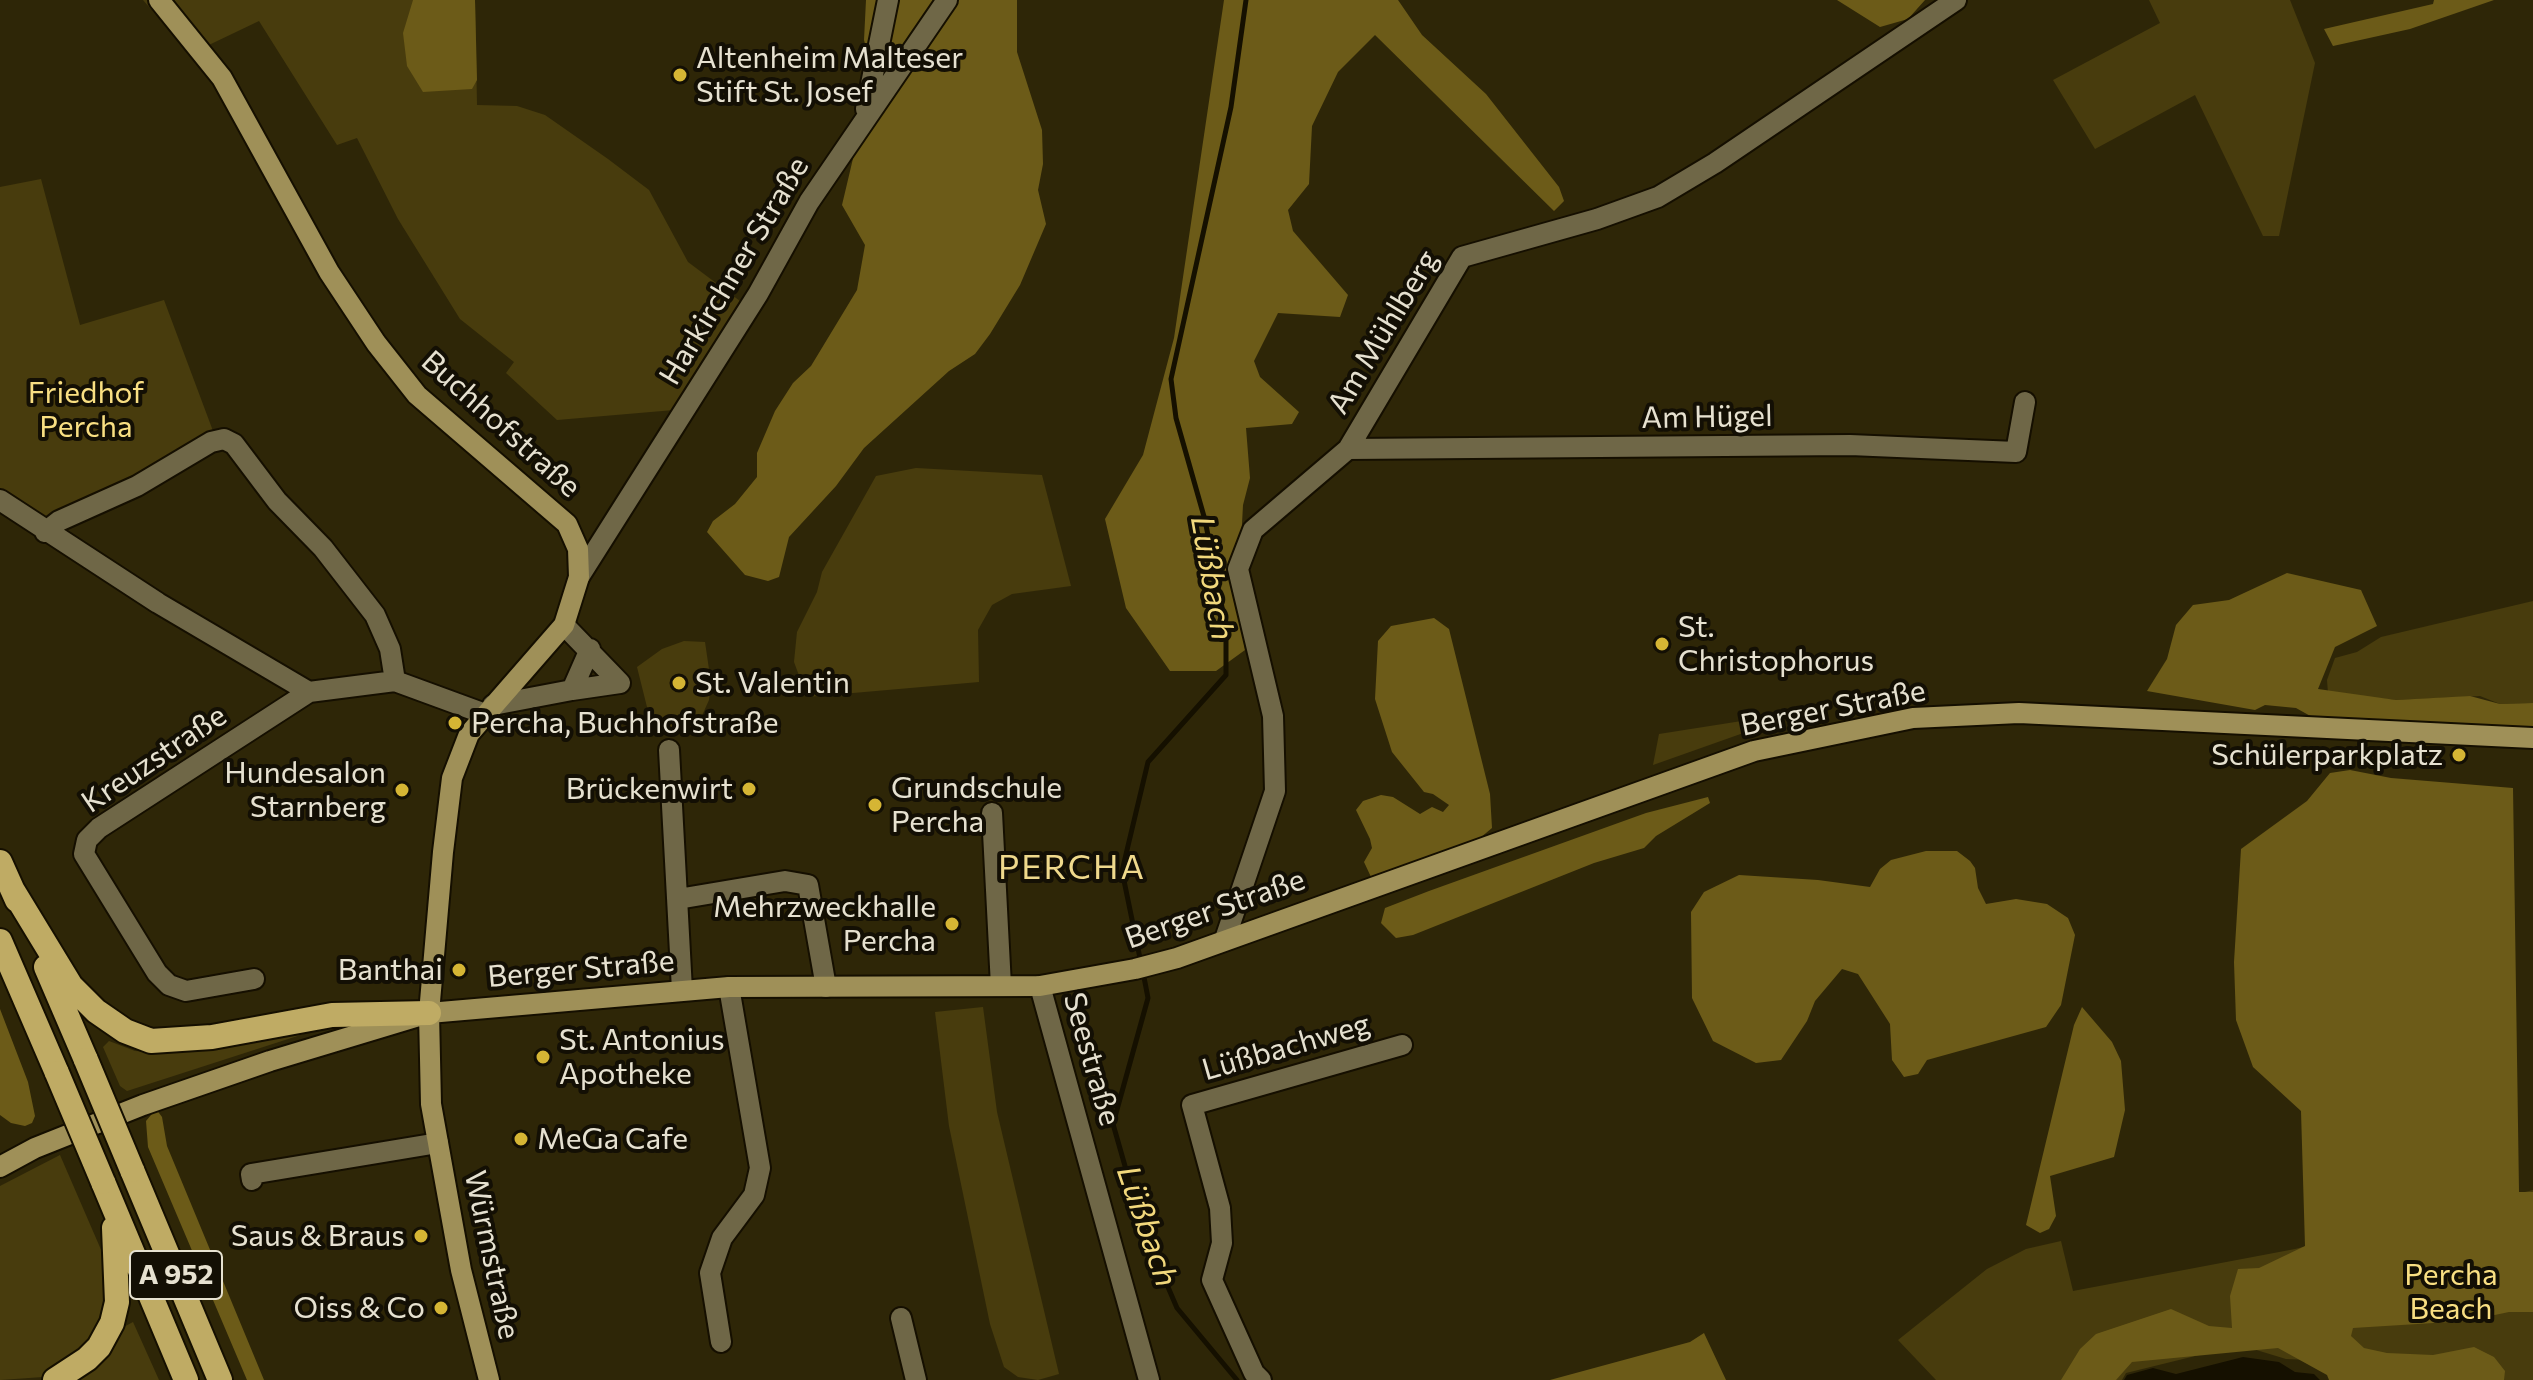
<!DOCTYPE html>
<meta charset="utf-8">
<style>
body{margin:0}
canvas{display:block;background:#2e2607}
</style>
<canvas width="2533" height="1380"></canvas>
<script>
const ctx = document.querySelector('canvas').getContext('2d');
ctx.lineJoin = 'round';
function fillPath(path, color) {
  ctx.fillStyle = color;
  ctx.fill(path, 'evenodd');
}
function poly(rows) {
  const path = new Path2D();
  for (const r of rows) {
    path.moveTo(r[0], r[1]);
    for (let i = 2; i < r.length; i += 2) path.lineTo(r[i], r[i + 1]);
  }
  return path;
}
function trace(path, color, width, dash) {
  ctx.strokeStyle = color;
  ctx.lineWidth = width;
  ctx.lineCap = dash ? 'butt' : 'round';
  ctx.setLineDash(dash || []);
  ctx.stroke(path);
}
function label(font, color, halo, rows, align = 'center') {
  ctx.font = font + ' Commissioner,sans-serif';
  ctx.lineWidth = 8;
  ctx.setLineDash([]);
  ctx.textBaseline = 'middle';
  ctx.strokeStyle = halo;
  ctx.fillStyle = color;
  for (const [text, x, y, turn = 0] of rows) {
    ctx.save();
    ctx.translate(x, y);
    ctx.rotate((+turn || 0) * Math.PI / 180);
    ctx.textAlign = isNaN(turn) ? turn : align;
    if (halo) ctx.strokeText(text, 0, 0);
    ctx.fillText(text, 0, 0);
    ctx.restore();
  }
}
fillPath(poly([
 [143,0,475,0,477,105,517,106,545,115,608,159,649,190,688,262,740,301,674,410,557,420,506,373,514,362,460,319,398,219,357,138,337,145,259,21,190,54],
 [2149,0,2290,0,2315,63,2279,236,2263,236,2195,95,2095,149,2053,80,2160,23],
 [41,179,80,325,164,300,213,431,135,482,43,522,0,488,0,187],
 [916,468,1042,475,1071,586,1012,594,992,605,978,630,979,682,807,697,794,662,797,632,817,592,822,572,876,476],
 [2533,601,2533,703,2500,704,2480,696,2396,700,2328,693,2327,680,2335,658,2357,652,2381,637],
 [684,641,705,642,711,683,709,700,700,720,686,728,672,731,659,723,647,707,637,667,662,649],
 [1748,720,1749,731,1653,765,1659,734],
 [983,1007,997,1112,1059,1374,1038,1380,1018,1377,1004,1367,990,1324,949,1126,935,1012],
 [316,1030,127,1091,120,1086,103,1047,109,1041,135,1051,169,1053],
 [60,1155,102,1252,107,1278,105,1307,98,1330,75,1357,59,1368,43,1377,0,1380,0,1186],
 [2533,1190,2533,1380,2481,1380,2335,1361,2286,1359,2240,1345,2126,1373,2122,1380,1936,1380,1898,1340,1987,1269,2026,1249,2061,1241,2073,1291,2295,1249],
 [133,1322,159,1380,72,1380,118,1330]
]), '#483c0d');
fillPath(poly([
 [413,0,475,0,477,80,472,89,423,92,407,66,403,33],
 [866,0,1017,0,1017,52,1042,130,1043,164,1038,190,1046,224,1020,285,990,334,975,354,949,371,864,448,836,486,789,537,779,577,768,581,745,575,707,532,713,521,735,504,757,477,757,453,775,411,793,383,811,366,857,290,865,245,842,205,873,74,864,40],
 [1224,0,1398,0,1422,35,1486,94,1559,187,1564,201,1554,211,1375,35,1338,72,1312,126,1309,184,1288,210,1293,231,1348,295,1340,317,1278,313,1254,361,1260,377,1299,412,1292,424,1246,428,1250,478,1243,505,1238,599,1245,650,1216,671,1170,671,1126,608,1105,519,1143,455,1174,338],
 [1837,0,1925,0,1908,19,1880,27],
 [2434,0,2494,0,2410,29,2333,46,2324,29,2433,4],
 [2287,573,2361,590,2377,626,2335,647,2318,689,2396,700,2470,696,2500,704,2533,703,2533,734,2379,726,2353,719,2323,723,2296,708,2265,705,2255,710,2147,691,2167,659,2176,625,2193,605,2229,600],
 [1434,618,1449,629,1490,794,1492,828,1480,838,1371,877,1364,862,1372,848,1370,839,1356,810,1363,801,1381,795,1393,797,1420,814,1432,807,1443,812,1449,805,1433,794,1424,792,1392,752,1375,699,1378,641,1391,626],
 [2350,770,2391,778,2513,788,2519,1192,2533,1192,2533,1312,2509,1312,2466,1321,2353,1328,2351,1336,2364,1348,2387,1353,2433,1355,2474,1347,2494,1357,2505,1371,2504,1380,2329,1380,2327,1375,2278,1348,2132,1362,2116,1380,2061,1380,2080,1349,2096,1334,2171,1309,2209,1326,2232,1328,2230,1296,2238,1269,2259,1268,2305,1246,2301,1111,2253,1067,2236,1020,2234,962,2241,849,2307,801,2330,773],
 [1708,797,1710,803,1656,836,1644,848,1594,863,1413,935,1396,938,1381,923,1385,908,1429,891,1646,813],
 [1926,851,1957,851,1970,861,1975,868,1978,888,1986,904,2016,899,2047,904,2068,918,2075,935,2061,1005,2046,1027,1927,1060,1918,1074,1904,1077,1892,1060,1890,1024,1858,974,1842,969,1815,1001,1807,1021,1781,1060,1756,1063,1713,1041,1692,998,1691,912,1704,892,1739,875,1818,880,1870,887,1880,869,1891,860],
 [2082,1007,2112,1042,2121,1061,2125,1110,2114,1157,2050,1176,2056,1216,2049,1229,2040,1233,2026,1225,2074,1025],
 [0,1009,28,1082,35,1116,32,1123,25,1126,11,1123,0,1115],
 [156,1109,162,1117,167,1146,264,1380,247,1380,148,1147,146,1121],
 [1704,1333,1726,1380,1550,1380,1690,1342]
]), '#6c5b18');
fillPath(poly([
 [2243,1357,2279,1362,2295,1372,2314,1374,2320,1380,2124,1380,2127,1375,2153,1368,2176,1374]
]), '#151000');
trace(poly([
 [1141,963,1122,871,1148,762,1226,675,1226,628,1205,520,1176,418,1171,379,1231,107,1246,0],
 [1143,972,1148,998,1113,1124,1143,1229,1177,1308,1237,1380]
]), '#151000', 5);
const minor = poly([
 [866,109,888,0],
 [1348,449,1850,445,2016,452,2025,402],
 [0,500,158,603,309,692,395,681,485,714],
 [45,532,59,521,137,486,211,442,224,439,234,444,277,501,323,548,375,615,390,649,395,681],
 [579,577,758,294,809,202,947,0],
 [564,625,620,683],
 [572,690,620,683],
 [493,705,572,690,590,649],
 [669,750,682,990],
 [992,813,1001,986],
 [678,899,785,881,808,885,826,987],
 [1225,939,1275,791,1273,716,1238,569,1253,530,1348,449,1462,257,1597,219,1658,197,1715,163,1956,0],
 [254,979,186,991,169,985,157,973,84,854,87,840,99,828,309,692],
 [1040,986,1149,1380],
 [252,1180,251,1174,438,1143],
 [901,1318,916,1380],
 [721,1342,710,1273,722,1238,754,1195,760,1168,729,987],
 [1261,1380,1254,1373,1212,1280,1222,1243,1220,1208,1192,1105,1402,1045]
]);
const major = poly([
 [159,0,222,78,329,272,376,343,417,395,567,524,578,549,579,577,564,625,469,734,452,778,443,852,429,1013,431,1104,461,1270,489,1380],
 [0,1167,35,1148,143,1105,270,1061,429,1013,729,987,1040,986,1135,969,1177,958,1754,751,1913,718,2019,713,2533,738]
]);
const highway = poly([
 [0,862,17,900],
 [12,889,71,986,96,1011,125,1031,151,1041,212,1037,332,1015,429,1013],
 [0,941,57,1073],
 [46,967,86,1060],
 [132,1170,220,1380],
 [103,1182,186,1380],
 [55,1380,87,1359,99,1347,112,1323,117,1302,114,1228]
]);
trace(minor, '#150f00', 24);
trace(major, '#150f00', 24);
trace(highway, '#150f00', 28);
trace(minor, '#6f6747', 20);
trace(major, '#9f9058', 20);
trace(highway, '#bfab64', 24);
const highwayBridge = poly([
 [86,1060,132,1170],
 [57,1073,103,1182]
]);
trace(highwayBridge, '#150f00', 28, []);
trace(highwayBridge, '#bfab64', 24);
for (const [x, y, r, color] of [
 [680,75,8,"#d5b534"],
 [1662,644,8,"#d5b534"],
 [679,683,8,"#d5b534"],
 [455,723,8,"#d5b534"],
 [2459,755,8,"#d5b534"],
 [749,789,8,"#d5b534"],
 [402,790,8,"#d5b534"],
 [875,805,8,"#d5b534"],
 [952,924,8,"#d5b534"],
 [459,970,8,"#d5b534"],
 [543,1057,8,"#d5b534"],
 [521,1139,8,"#d5b534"],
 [421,1236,8,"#d5b534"],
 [441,1308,8,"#d5b534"]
]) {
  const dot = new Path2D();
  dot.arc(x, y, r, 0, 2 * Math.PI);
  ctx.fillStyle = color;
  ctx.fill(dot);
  trace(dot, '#130f04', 3);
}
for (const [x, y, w] of [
 [176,1275,92]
]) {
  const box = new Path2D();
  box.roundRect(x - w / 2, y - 24, w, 48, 6);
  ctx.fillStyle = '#130f04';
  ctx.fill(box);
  trace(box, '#e6e1d0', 2);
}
label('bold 28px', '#e6e1d0', null, [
 ["A 952",176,1275]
]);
label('30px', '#e6e1d0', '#130f04', [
 ["Altenheim Malteser",696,58],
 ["Stift St. Josef",696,92],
 ["St.",1678,627],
 ["Christophorus",1678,661],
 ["St. Valentin",695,683],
 ["Percha, Buchhofstraße",471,723],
 ["Schülerparkplatz",2443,755,"right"],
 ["Hundesalon",386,773,"right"],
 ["Starnberg",386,807,"right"],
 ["Grundschule",891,788],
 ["Percha",891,822],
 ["Brückenwirt",733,789,"right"],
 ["Mehrzweckhalle",936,907,"right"],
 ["Percha",936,941,"right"],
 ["Banthai",443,970,"right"],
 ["St. Antonius",559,1040],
 ["Apotheke",559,1074],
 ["MeGa Cafe",537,1139],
 ["Saus & Braus",405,1236,"right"],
 ["Oiss & Co",425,1308,"right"]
], 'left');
label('30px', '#e6e1d0', '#130f04', [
 ["Harkirchner Straße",734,271,-59],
 ["Am Mühlberg",1383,332,-59],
 ["Am Hügel",1707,417,-1],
 ["Buchhofstraße",501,424,42],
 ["Berger Straße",1833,708,-11],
 ["Kreuzstraße",154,759,-34],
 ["Berger Straße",1215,909,-19],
 ["Berger Straße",581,969,-5],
 ["Lüßbachweg",1286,1047,-16],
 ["Seestraße",1092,1059,74],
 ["Würmstraße",492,1255,78]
]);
label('30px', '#f9df82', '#130f04', [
 ["Friedhof",86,393],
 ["Percha",86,427],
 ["Percha",2451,1275],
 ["Beach",2451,1309]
]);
label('italic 32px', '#f2d87c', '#130f04', [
 ["Lüßbach",1212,578,80],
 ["Lüßbach",1147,1226,71]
]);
ctx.letterSpacing = '2px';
label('34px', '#efd98c', '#130f04', [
 ["PERCHA",1072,868]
]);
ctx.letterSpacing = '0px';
</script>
